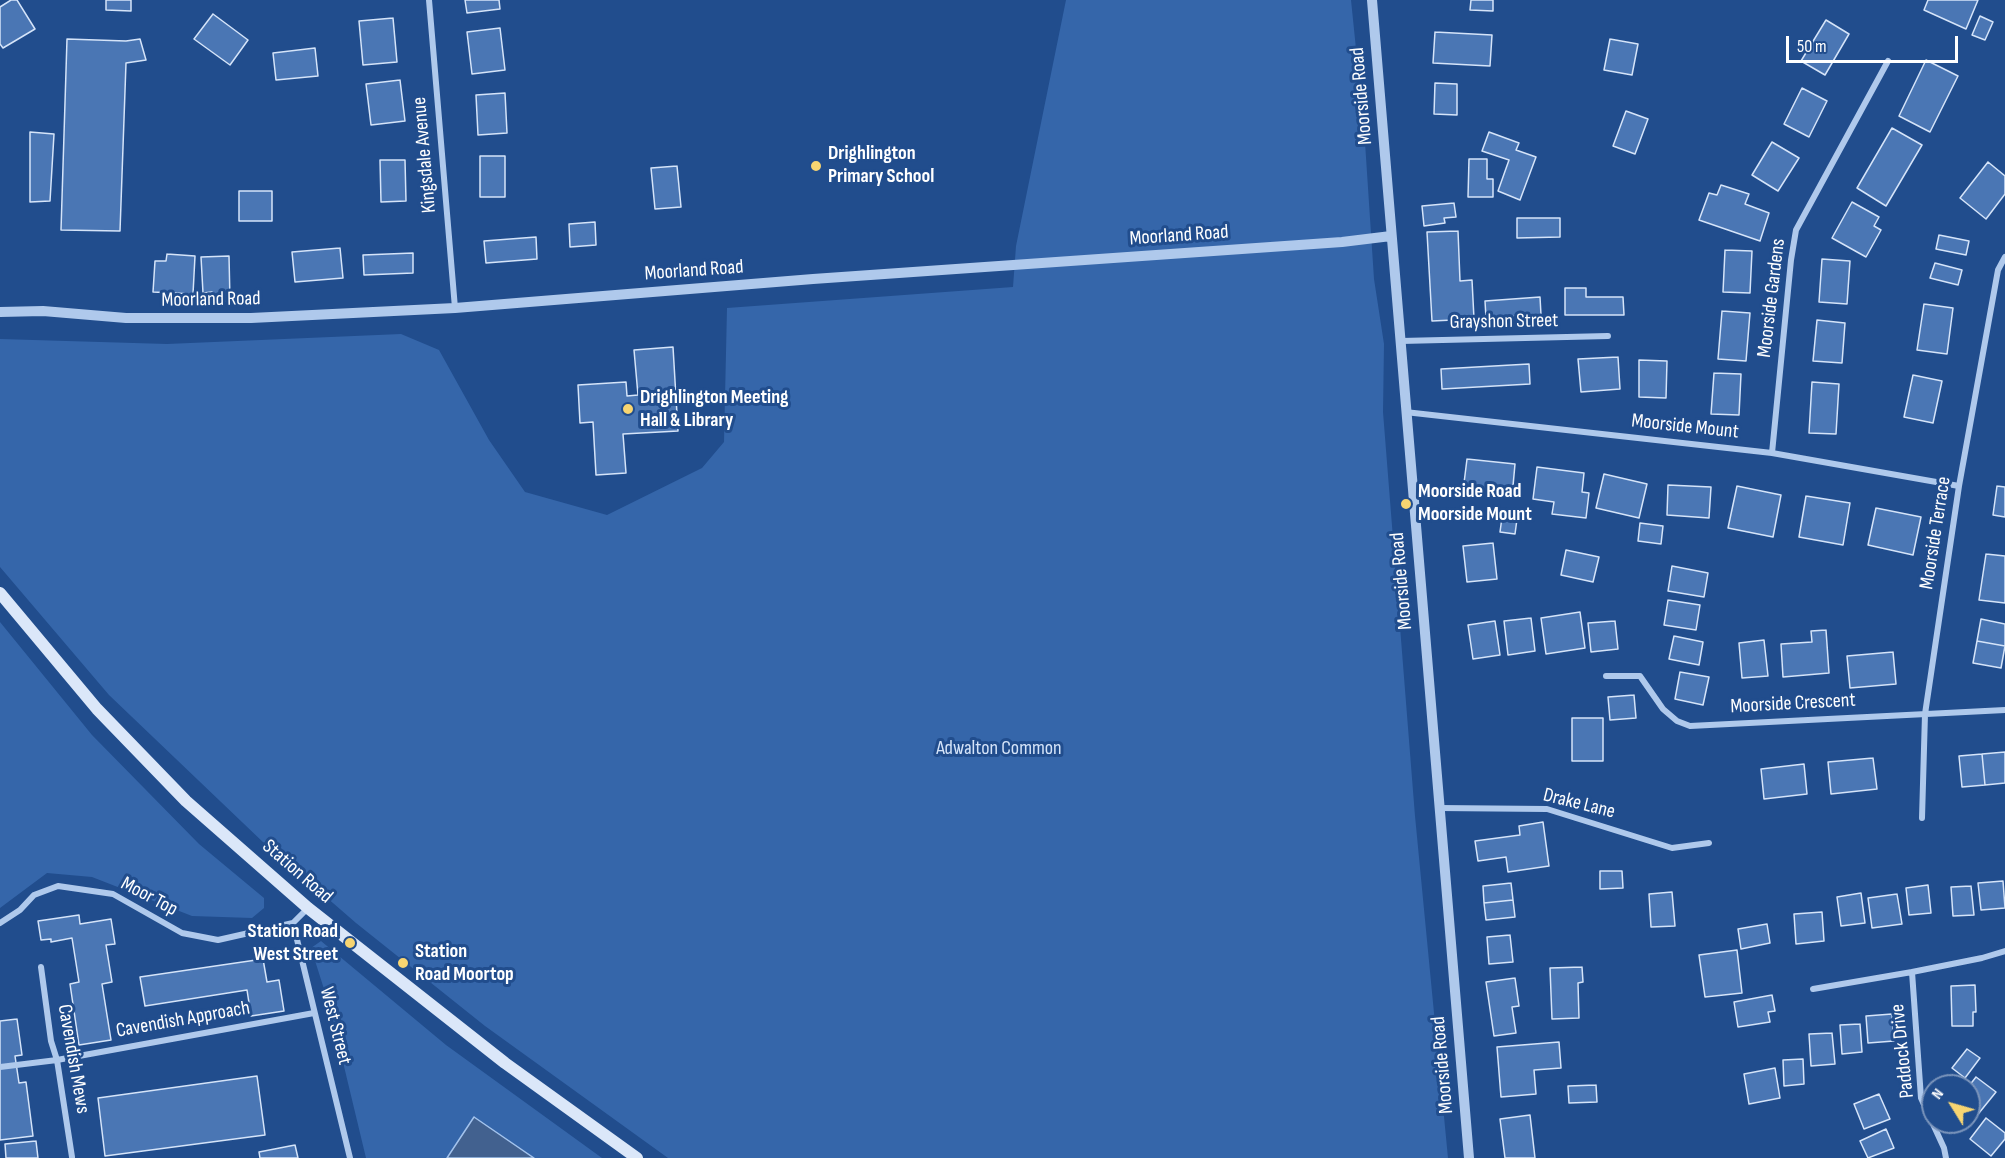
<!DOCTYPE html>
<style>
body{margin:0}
#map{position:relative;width:2005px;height:1158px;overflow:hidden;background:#214d8d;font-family:"Sofia Sans Condensed",sans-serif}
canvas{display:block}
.north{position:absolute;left:1921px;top:1074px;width:60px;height:60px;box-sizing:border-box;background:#214d8d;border:2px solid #7a94bb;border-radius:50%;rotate:307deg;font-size:16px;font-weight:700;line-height:24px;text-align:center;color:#fff}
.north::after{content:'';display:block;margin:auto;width:21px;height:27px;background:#f8d571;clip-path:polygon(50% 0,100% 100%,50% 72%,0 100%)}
.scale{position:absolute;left:1786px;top:36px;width:172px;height:27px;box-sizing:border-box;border:3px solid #fff;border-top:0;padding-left:8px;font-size:18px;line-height:21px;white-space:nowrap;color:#fff;-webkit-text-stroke:4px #214d8d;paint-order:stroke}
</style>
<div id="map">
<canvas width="2005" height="1158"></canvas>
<div class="north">N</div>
<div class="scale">50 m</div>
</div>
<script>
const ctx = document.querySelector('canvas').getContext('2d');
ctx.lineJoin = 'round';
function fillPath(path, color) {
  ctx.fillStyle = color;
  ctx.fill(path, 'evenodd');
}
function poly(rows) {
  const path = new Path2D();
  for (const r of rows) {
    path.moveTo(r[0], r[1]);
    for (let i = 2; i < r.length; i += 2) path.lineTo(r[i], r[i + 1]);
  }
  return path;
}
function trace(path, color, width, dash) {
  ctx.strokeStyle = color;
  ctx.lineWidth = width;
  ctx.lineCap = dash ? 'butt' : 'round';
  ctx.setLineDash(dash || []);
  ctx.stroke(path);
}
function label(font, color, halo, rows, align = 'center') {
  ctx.font = font + ' "Sofia Sans Condensed",sans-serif';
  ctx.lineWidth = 6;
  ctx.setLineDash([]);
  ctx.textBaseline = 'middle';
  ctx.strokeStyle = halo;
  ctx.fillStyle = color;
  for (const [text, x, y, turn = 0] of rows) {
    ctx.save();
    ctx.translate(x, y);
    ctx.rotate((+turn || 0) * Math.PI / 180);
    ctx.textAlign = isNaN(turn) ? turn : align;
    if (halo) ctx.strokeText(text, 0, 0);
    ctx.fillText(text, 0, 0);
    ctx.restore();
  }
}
fillPath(poly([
 [1066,0,1351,0,1364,127,1374,279,1384,344,1383,412,1415,816,1448,1158,668,1158,485,1026,356,923,265,844,109,695,0,567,0,339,167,344,401,334,439,350,489,440,525,492,607,515,702,468,724,442,727,308,1013,287,1016,246],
 [0,622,92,735,199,844,264,898,264,908,252,918,192,916,92,877,47,873,0,908],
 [321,941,446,1045,602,1158,366,1158,330,1008,311,948]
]), '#3566aa');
const water = poly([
 [474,1117,534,1158,447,1158,474,1117]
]);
fillPath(water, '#42618f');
trace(water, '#a3c3ed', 1.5);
const building = poly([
 [11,0,17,0,35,29,3,48,0,44,0,7,11,0],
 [106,0,131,0,131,11,106,10,106,0],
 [465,0,499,0,500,9,467,13,465,0],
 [1471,0,1493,0,1493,11,1470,10,1471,0],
 [1928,0,1978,0,1966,29,1924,10,1928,0],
 [213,14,248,40,230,65,194,39,213,14],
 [1980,16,1993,22,1985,40,1972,35,1980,16],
 [393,18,397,62,363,65,359,21,393,18],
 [1826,20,1849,34,1825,75,1801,61,1826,20],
 [500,28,505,70,472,74,467,32,500,28],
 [1435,32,1492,35,1490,66,1433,63,1435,32],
 [67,39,126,41,140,39,146,60,126,63,120,231,61,230,67,39],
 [1610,39,1638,44,1632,75,1604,70,1610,39],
 [315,48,318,76,276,80,273,53,315,48],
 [1926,60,1958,76,1930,132,1899,116,1926,60],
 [400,80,405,121,371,125,366,84,400,80],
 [1435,83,1457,84,1457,115,1434,114,1435,83],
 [1802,88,1827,101,1809,137,1784,124,1802,88],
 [505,93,507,133,478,135,476,95,505,93],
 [1626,111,1648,119,1635,154,1613,146,1626,111],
 [1892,128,1922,145,1886,206,1857,188,1892,128],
 [30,132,54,134,50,201,30,202,30,132],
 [1489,132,1519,143,1516,150,1536,157,1520,200,1498,191,1509,160,1482,151,1489,132],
 [1772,142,1799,158,1778,191,1752,175,1772,142],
 [480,156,505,156,505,197,480,197,480,156],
 [1469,159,1487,159,1487,179,1493,179,1493,197,1468,197,1469,159],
 [380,160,405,160,406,201,381,202,380,160],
 [1988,162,2005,176,2005,194,1986,219,1960,198,1988,162],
 [677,166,681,207,655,209,651,168,677,166],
 [1721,185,1749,194,1745,204,1769,213,1760,241,1699,220,1709,193,1717,195,1721,185],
 [239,191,272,191,272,221,239,221,239,191],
 [1852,202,1879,217,1874,226,1881,230,1866,257,1832,238,1852,202],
 [1454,203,1456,217,1444,218,1445,223,1424,226,1422,206,1454,203],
 [1517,218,1560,218,1560,237,1517,238,1517,218],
 [595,222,596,245,570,247,569,224,595,222],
 [1458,231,1460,281,1472,280,1474,319,1432,321,1427,232,1458,231],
 [1939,235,1969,241,1966,255,1936,249,1939,235],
 [536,237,537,259,486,263,484,241,536,237],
 [340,248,343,278,295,282,292,252,340,248],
 [1725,250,1752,251,1750,293,1723,292,1725,250],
 [413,253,413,273,364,275,363,255,413,253],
 [167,254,195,256,193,294,153,292,155,261,166,261,167,254],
 [229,256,230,301,212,302,212,292,203,293,201,257,229,256],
 [1822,259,1850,261,1847,304,1819,302,1822,259],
 [1935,263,1962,270,1958,285,1930,278,1935,263],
 [1565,288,1586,288,1586,297,1623,297,1624,315,1565,315,1565,288],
 [1540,297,1541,315,1486,318,1485,301,1540,297],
 [1924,304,1953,308,1947,354,1917,350,1924,304],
 [1722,311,1750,313,1746,361,1718,359,1722,311],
 [1817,320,1845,323,1842,363,1813,361,1817,320],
 [673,347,678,431,623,434,626,473,596,475,593,422,580,423,578,385,626,382,627,396,638,395,634,350,673,347],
 [1618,357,1620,389,1581,392,1578,359,1618,357],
 [1639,360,1667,361,1666,398,1639,397,1639,360],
 [1529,364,1530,384,1442,389,1441,369,1529,364],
 [1714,373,1741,374,1739,415,1711,414,1714,373],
 [1913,375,1942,381,1933,423,1904,417,1913,375],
 [1812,382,1839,384,1836,434,1809,433,1812,382],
 [1467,459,1515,464,1512,497,1463,491,1467,459],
 [1537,467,1584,473,1582,492,1589,493,1586,518,1552,514,1554,502,1533,499,1537,467],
 [1604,474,1647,484,1639,518,1596,508,1604,474],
 [1668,485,1711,487,1709,518,1667,515,1668,485],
 [1737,486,1781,495,1773,537,1728,528,1737,486],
 [1997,486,2005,487,2005,517,1993,515,1997,486],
 [1806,496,1850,503,1843,545,1799,537,1806,496],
 [1876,508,1921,517,1913,555,1868,545,1876,508],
 [1503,510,1518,512,1515,534,1500,532,1503,510],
 [1640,523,1663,526,1661,544,1638,541,1640,523],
 [1493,543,1497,579,1467,582,1463,546,1493,543],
 [1566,550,1599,557,1593,582,1561,575,1566,550],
 [1986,554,2005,556,2005,603,1979,600,1986,554],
 [1672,566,1708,573,1704,597,1668,591,1672,566],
 [1668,600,1700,605,1696,630,1664,625,1668,600],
 [1580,612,1585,648,1546,654,1541,618,1580,612],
 [1531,618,1535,651,1508,655,1504,621,1531,618],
 [1981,619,2005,624,2005,646,1977,641,1981,619],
 [1495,621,1500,655,1473,659,1468,625,1495,621],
 [1615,621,1618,649,1591,652,1588,623,1615,621],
 [1826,630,1829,673,1783,677,1781,644,1812,642,1811,631,1826,630],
 [1674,636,1703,642,1699,665,1669,659,1674,636],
 [1764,640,1768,676,1742,678,1739,643,1764,640],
 [1977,641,2005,646,2001,668,1973,663,1977,641],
 [1893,652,1896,684,1850,688,1847,656,1893,652],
 [1680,672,1709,677,1703,705,1675,699,1680,672],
 [1634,695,1636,718,1610,720,1608,697,1634,695],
 [1572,718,1603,718,1603,761,1572,761,1572,718],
 [2005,752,2005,783,1985,785,1982,754,2005,752],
 [1982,754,1985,785,1962,787,1959,756,1982,754],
 [1873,758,1877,789,1831,794,1828,762,1873,758],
 [1804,764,1807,794,1764,799,1761,769,1804,764],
 [1543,822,1549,866,1508,872,1506,857,1478,861,1475,841,1520,835,1519,826,1543,822],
 [1600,871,1622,871,1623,888,1600,889,1600,871],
 [2003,881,2005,908,1981,910,1978,883,2003,881],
 [1511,883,1513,900,1484,903,1483,886,1511,883],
 [1928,885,1931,913,1909,915,1906,888,1928,885],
 [1971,886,1974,915,1953,916,1951,887,1971,886],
 [1672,892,1675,926,1651,927,1649,894,1672,892],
 [1861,893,1865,923,1841,926,1837,897,1861,893],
 [1897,894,1902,924,1872,928,1868,898,1897,894],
 [1513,900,1515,917,1486,920,1484,903,1513,900],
 [1822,912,1824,941,1796,944,1794,914,1822,912],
 [79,915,80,924,111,919,115,944,106,945,112,982,102,984,111,1040,79,1045,70,984,79,982,72,938,51,942,51,939,41,940,38,921,79,915],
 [1767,924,1770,943,1741,949,1738,929,1767,924],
 [1510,935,1513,962,1489,964,1487,937,1510,935],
 [1737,950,1742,993,1705,997,1699,955,1737,950],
 [263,959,267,982,279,980,284,1011,251,1016,247,990,145,1006,140,977,263,959],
 [1582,967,1583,982,1578,983,1579,1018,1552,1019,1550,968,1582,967],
 [1515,978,1519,1006,1512,1007,1516,1033,1494,1036,1486,982,1515,978],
 [1975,985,1976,1012,1973,1012,1973,1026,1952,1026,1951,986,1975,985],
 [1772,995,1775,1011,1768,1012,1770,1022,1738,1027,1734,1002,1772,995],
 [1892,1014,1894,1041,1868,1043,1866,1016,1892,1014],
 [17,1019,22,1055,15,1056,19,1083,26,1082,33,1136,0,1140,0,1021,17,1019],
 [1860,1024,1862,1052,1842,1054,1840,1025,1860,1024],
 [1832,1033,1835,1064,1811,1066,1809,1034,1832,1033],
 [1559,1042,1561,1068,1534,1070,1536,1094,1501,1097,1497,1047,1559,1042],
 [1967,1049,1980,1058,1965,1078,1952,1068,1967,1049],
 [1803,1059,1804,1084,1784,1086,1783,1060,1803,1059],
 [1775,1068,1780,1098,1749,1104,1744,1074,1775,1068],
 [257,1076,265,1135,105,1156,98,1098,257,1076],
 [1976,1077,1996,1092,1979,1113,1969,1105,1969,1086,1976,1077],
 [1596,1085,1597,1102,1569,1103,1568,1086,1596,1085],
 [1879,1094,1890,1119,1864,1129,1854,1104,1879,1094],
 [1530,1115,1535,1158,1505,1158,1500,1119,1530,1115],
 [1986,1118,2005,1133,2005,1139,1991,1156,1970,1139,1986,1118],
 [1886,1129,1894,1148,1868,1158,1860,1141,1886,1129],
 [36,1141,38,1158,6,1158,5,1144,36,1141],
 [295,1145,298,1158,260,1158,259,1152,295,1145]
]);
fillPath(building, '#4a76b4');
trace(building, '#d5e4f9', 1.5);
trace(poly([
 [429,0,455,308],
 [1401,341,1608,336],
 [1405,412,1772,453,1959,486],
 [1772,453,1791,260,1796,230,1888,61],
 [1606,676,1640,676,1663,709,1677,721,1690,726,2005,710],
 [1439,808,1547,809,1672,848,1709,843],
 [1922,818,1925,714,1959,486,1998,270,2005,257],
 [308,908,293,923,350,1158],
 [0,923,20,910,34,895,58,886,113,894,182,933,218,940,293,923],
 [41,967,51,1041,57,1060,72,1157],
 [1813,989,1912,972],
 [0,1067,57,1060,314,1013],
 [1946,1158,1944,1148,1921,1098,1912,972,1982,958,2005,951]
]), '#afc9ec', 6);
trace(poly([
 [1372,0,1469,1158],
 [0,312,43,311,126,318,251,318,455,308,813,279,1342,242,1391,236]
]), '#afc9ec', 10);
trace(poly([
 [0,593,97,709,186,801,308,908,505,1063,637,1158]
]), '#dbe7f9', 12);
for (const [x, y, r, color] of [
 [816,166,6,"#f8d571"],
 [628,409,6,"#f8d571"],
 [1406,504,6,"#f8d571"],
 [350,943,6,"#f8d571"],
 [403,963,6,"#f8d571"]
]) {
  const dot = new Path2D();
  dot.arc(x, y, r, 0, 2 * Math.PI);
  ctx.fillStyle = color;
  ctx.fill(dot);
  trace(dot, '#214d8d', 2);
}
label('20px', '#fff', '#214d8d', [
 ["Moorside Road",1362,96,-95],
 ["Kingsdale Avenue",425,155,-95],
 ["Moorland Road",1179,236,-4],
 ["Moorland Road",694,271,-4],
 ["Moorside Gardens",1772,298,-83],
 ["Moorland Road",211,300,-1],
 ["Grayshon Street",1504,322,-1],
 ["Moorside Mount",1685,427,6],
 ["Moorside Terrace",1936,533,-81],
 ["Moorside Road",1402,581,-95],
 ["Moorside Crescent",1793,704,-3],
 ["Drake Lane",1579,804,14],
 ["Station Road",297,872,41],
 ["Moor Top",149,897,28],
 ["Cavendish Approach",183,1020,-10],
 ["West Street",335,1026,76],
 ["Paddock Drive",1903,1051,-96],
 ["Cavendish Mews",73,1059,80],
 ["Moorside Road",1443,1065,-95]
]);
label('bold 20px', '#fff', '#214d8d', [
 ["Drighlington",828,154],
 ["Primary School",828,177],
 ["Drighlington Meeting",640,398],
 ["Hall & Library",640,421],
 ["Moorside Road",1418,492],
 ["Moorside Mount",1418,515],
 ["Station Road",338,932,"right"],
 ["West Street",338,955,"right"],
 ["Station",415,952],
 ["Road Moortop",415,975]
], 'left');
label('20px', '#d5e4f9', '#214d8d', [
 ["Adwalton Common",999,749]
]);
</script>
